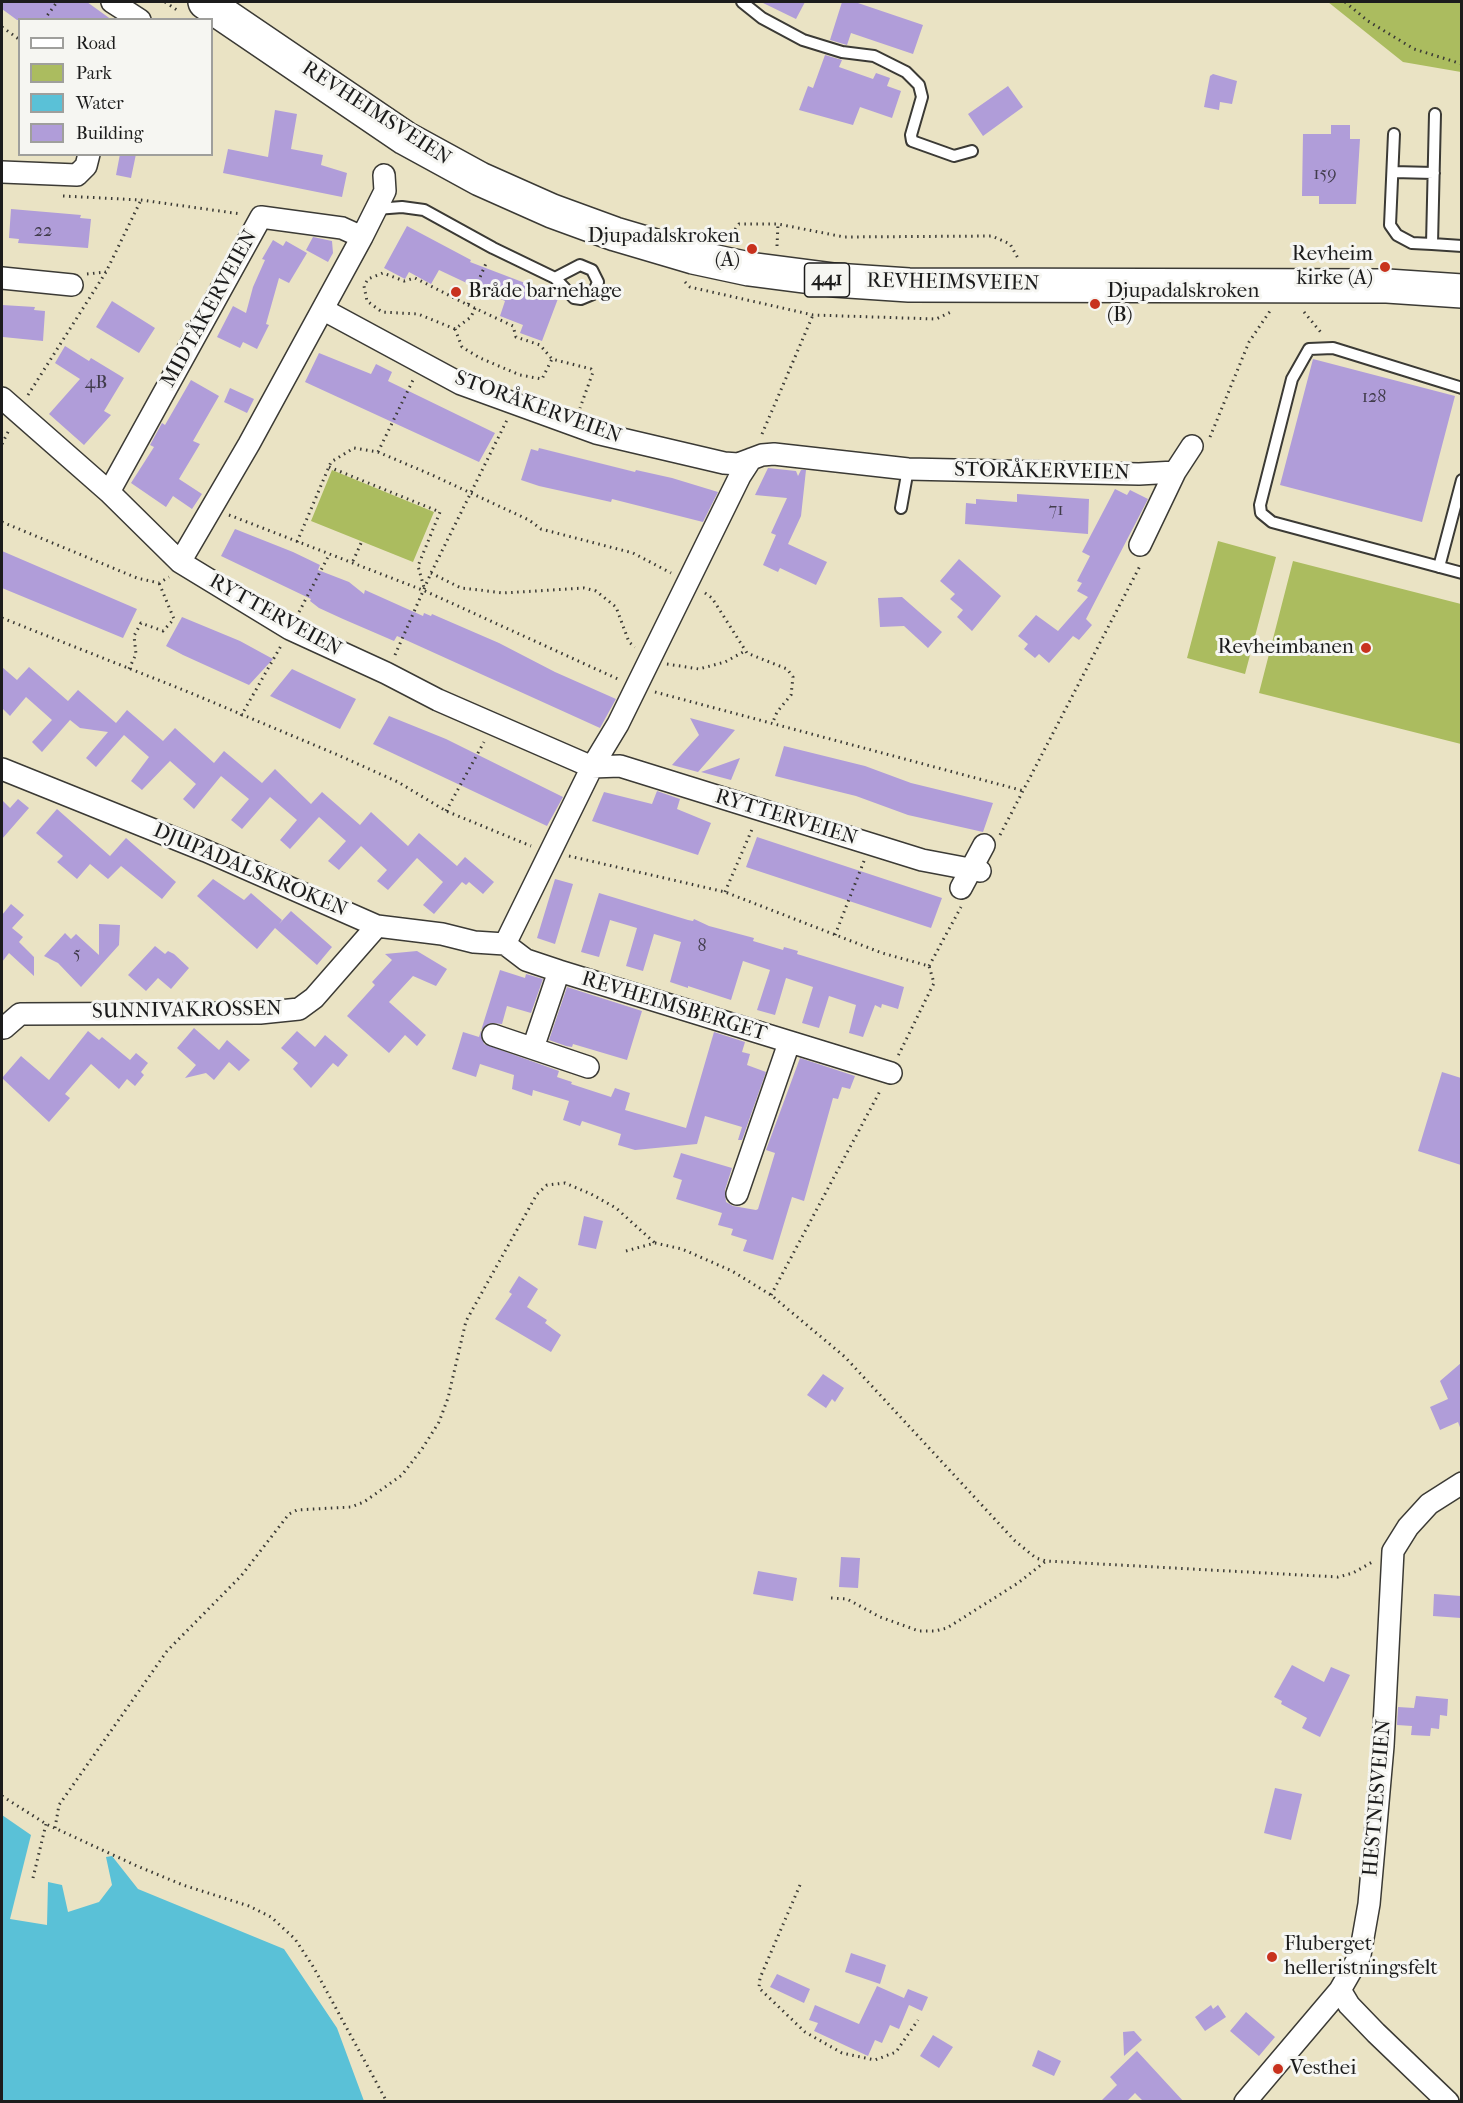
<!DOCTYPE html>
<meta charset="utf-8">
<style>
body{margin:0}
#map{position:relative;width:1463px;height:2103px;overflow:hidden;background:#eae3c4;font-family:"IM FELL French Canon",serif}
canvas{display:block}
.frame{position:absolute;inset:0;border:3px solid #1c1c1c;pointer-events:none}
.legend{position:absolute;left:18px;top:18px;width:195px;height:138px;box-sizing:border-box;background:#f6f6f2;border:2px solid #9f9f9c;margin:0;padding:8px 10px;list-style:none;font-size:18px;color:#1c1c1c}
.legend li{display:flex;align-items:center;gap:12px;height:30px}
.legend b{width:30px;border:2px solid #9f9f9c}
</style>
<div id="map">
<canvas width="1463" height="2103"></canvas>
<div class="frame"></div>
<ul class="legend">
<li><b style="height:8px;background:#fff"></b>Road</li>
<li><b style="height:16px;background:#abbc5f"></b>Park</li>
<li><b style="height:16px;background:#5ac1d7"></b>Water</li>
<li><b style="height:16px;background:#b09dd9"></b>Building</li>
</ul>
</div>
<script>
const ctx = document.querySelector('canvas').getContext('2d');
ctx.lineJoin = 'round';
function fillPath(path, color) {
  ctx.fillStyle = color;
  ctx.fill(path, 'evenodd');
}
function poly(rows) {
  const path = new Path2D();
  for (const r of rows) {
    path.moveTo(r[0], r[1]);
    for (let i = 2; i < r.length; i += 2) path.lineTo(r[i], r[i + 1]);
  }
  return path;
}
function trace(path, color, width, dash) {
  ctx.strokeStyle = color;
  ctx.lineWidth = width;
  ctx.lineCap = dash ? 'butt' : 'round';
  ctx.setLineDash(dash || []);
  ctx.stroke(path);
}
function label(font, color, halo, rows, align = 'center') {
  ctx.font = font + ' "IM FELL French Canon",serif';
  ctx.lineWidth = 6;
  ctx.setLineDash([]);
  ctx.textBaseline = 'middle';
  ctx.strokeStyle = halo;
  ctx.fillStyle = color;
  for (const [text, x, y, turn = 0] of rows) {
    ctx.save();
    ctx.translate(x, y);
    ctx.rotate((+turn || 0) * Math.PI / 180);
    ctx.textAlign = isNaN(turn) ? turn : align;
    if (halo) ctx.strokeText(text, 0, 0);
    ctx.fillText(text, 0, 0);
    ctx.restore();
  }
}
fillPath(poly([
 [1328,2,1461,2,1461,72,1403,62],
 [332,470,434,512,413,562,311,521],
 [1218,541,1276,557,1245,674,1187,658],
 [1293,561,1461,604,1461,744,1259,693]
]), '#abbc5f');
fillPath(poly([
 [2,1815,31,1835,10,1919,47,1925,48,1882,62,1885,68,1912,99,1902,112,1885,106,1857,112,1856,138,1889,284,1949,337,2028,364,2101,2,2101]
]), '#5ac1d7');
fillPath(poly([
 [2,2,87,2,112,20,17,20,2,9],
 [761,2,805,2,796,19],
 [842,2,855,2,923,25,913,54,851,33,847,45,830,40],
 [825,55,842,60,839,67,873,79,876,73,890,78,887,86,901,91,892,118,860,107,853,125,799,110,808,86,813,88],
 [1213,74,1237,81,1232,104,1220,102,1219,110,1204,107,1210,76],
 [1008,86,1023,107,983,136,968,114],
 [275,110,297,114,291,149,323,155,321,165,347,173,342,197,223,173,228,149,268,157],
 [1331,125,1350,125,1350,139,1360,139,1356,204,1319,204,1319,196,1302,196,1303,134,1331,134],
 [120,154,136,154,131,178,116,175],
 [11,209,81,215,80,218,91,219,88,248,18,243,19,239,9,238],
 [407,226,471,260,470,262,559,296,542,341,520,333,523,325,500,316,505,301,439,270,431,284,409,272,405,279,384,268],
 [313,237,332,241,333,253,328,262,306,250],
 [273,240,283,246,286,241,307,253,289,283,279,278,266,324,269,325,257,349,243,342,240,348,217,337,233,306,246,313,253,287,265,260,262,259],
 [112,301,155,328,139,353,96,327],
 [2,305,35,307,34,310,45,311,43,341,3,337],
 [65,346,89,361,91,358,124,378,104,411,111,415,84,445,49,414,80,379,55,363],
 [319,353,371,374,376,364,392,372,388,381,495,433,479,462,305,382],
 [1313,359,1455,396,1422,522,1280,485],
 [191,380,219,396,193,441,200,444,179,479,202,494,192,509,173,496,166,507,131,483,154,447,150,445,162,423,165,425],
 [230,388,254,399,247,413,224,402],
 [539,448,635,472,636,470,672,478,718,492,703,522,612,499,611,502,539,486,521,480,531,449,538,451],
 [768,468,796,471,798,476,801,470,806,470,801,516,788,544,827,562,816,585,780,568,778,572,763,565,776,535,771,533,787,498,755,495],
 [1115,489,1127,495,1130,490,1148,499,1086,619,1092,625,1079,640,1073,636,1049,663,1039,654,1035,658,1024,649,1028,644,1018,636,1036,615,1058,631,1088,597,1077,591,1082,583,1077,581,1090,556,1082,552],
 [1017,494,1089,499,1088,534,965,524,966,503,976,504,976,499,1017,502],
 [235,529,293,552,320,565,318,570,349,582,364,594,365,590,423,616,424,613,431,616,432,614,499,643,555,672,616,699,600,728,397,636,394,641,343,619,319,608,310,601,311,599,221,556],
 [2,551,137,609,123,638,2,588],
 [959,559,1001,596,972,631,957,617,963,610,950,599,955,594,940,581],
 [902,597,942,632,928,648,904,626,880,627,878,598],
 [182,617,240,641,273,659,249,685,183,655,166,646],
 [2,667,17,680,29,667,68,701,78,690,116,723,127,710,163,741,175,728,214,763,224,751,262,783,275,769,311,804,322,792,360,825,371,812,408,846,419,833,457,866,465,857,494,882,483,894,469,882,466,885,462,882,434,914,423,905,443,882,417,858,388,890,377,881,387,870,361,846,339,870,328,861,346,841,319,817,290,849,280,840,297,820,270,797,242,829,231,820,249,799,221,776,194,809,183,799,196,784,170,761,142,790,131,781,149,757,124,735,96,767,86,758,108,732,80,728,70,720,42,752,32,742,52,720,26,697,10,716,2,708],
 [292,669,356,699,340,729,270,696],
 [389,716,446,739,563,797,547,826,373,744],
 [690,718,735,730,698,772,672,765,699,735],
 [784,746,865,766,911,783,993,803,983,832,908,815,856,796,775,776],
 [740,758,731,780,701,772],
 [657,791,680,799,677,809,711,823,698,855,592,821,604,792,652,804],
 [18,799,29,808,2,839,2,800,10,808],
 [57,809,110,856,126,838,176,882,162,899,121,866,108,879,90,864,77,879,57,862,63,856,36,833],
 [757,837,942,898,931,928,746,867],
 [213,879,244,900,251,893,282,920,279,924,291,911,332,947,317,965,275,928,257,949,197,896],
 [555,879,573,884,555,944,537,938],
 [599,893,688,920,693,921,694,919,709,926,754,938,753,941,783,950,784,947,798,951,797,954,904,987,898,1009,882,1004,881,1008,875,1005,863,1037,849,1033,856,1005,829,996,819,1028,802,1023,813,987,786,978,775,1015,757,1010,770,970,743,961,731,1000,688,986,688,988,670,982,681,942,654,934,643,971,626,966,637,928,610,920,599,957,581,952],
 [11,904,24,915,12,928,23,937,19,942,34,957,34,976,9,953,2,962,2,915],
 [99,924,120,925,119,945,81,987,58,963,44,956,65,933,71,939,76,934,99,955],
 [155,946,165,954,168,951,174,954,189,968,171,989,158,978,146,991,128,975],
 [417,951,447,969,436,986,413,976,389,1002,426,1035,417,1046,405,1035,389,1053,347,1016,375,985,372,982,392,960,385,954],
 [500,970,525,978,526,974,543,979,531,1013,507,1006,502,1024,490,1023,481,1030,484,1044,559,1071,557,1077,572,1082,571,1084,611,1097,615,1088,630,1093,625,1110,686,1128,714,1032,745,1042,742,1052,750,1054,747,1065,766,1072,742,1140,738,1140,742,1127,705,1116,697,1144,635,1150,618,1145,621,1134,582,1121,580,1126,563,1120,569,1101,533,1090,532,1096,512,1089,514,1075,480,1064,476,1077,452,1069,463,1032,479,1037],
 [567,987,642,1011,627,1060,573,1044,572,1047,566,1046,549,1040],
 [194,1028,219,1050,227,1040,250,1060,239,1071,229,1062,214,1080,206,1073,185,1078,196,1065,177,1048],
 [88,1031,99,1040,102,1037,130,1060,136,1053,148,1063,141,1072,144,1075,135,1086,127,1079,119,1089,91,1064,65,1094,70,1098,49,1122,2,1078,21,1056,49,1080],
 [297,1031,315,1047,325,1035,348,1055,338,1067,333,1063,311,1088,293,1069,298,1063,281,1048],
 [800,1058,855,1076,850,1089,842,1087,838,1099,833,1098,804,1201,792,1197,773,1260,743,1251,747,1240,731,1235,733,1229,718,1225,722,1213,676,1199,682,1180,673,1177,681,1153,732,1168,725,1190,726,1202,733,1206,756,1210,758,1209,775,1153,766,1150],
 [1442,1072,1461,1078,1461,1165,1418,1151],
 [584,1216,603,1221,596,1249,578,1245],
 [519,1276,538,1289,527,1307,547,1320,545,1323,561,1335,551,1352,495,1319,512,1294,509,1292],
 [1461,1363,1461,1430,1458,1422,1440,1430,1430,1407,1448,1399,1440,1381],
 [823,1374,844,1388,835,1402,832,1399,826,1408,807,1395],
 [841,1557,860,1558,858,1588,839,1587],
 [758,1571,797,1578,793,1601,753,1594],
 [1434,1594,1461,1596,1461,1618,1433,1616],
 [1292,1665,1324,1682,1331,1667,1350,1675,1320,1737,1302,1728,1307,1718,1281,1704,1282,1701,1274,1697],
 [1416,1696,1448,1699,1447,1716,1440,1715,1439,1729,1431,1728,1430,1736,1411,1735,1412,1726,1397,1725,1398,1707,1414,1708],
 [1275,1788,1302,1794,1291,1840,1264,1833],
 [851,1953,886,1965,880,1984,845,1972],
 [777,1974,810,1989,804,2003,770,1987],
 [877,1986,904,1998,908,1989,928,1997,922,2011,909,2005,899,2029,890,2025,882,2043,875,2040,868,2056,814,2031,818,2023,809,2020,815,2005,859,2024],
 [1211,2005,1213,2009,1218,2005,1226,2017,1205,2031,1195,2017],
 [1246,2012,1275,2037,1259,2056,1230,2031],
 [1134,2031,1142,2040,1124,2056,1123,2032],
 [933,2035,953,2047,939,2068,920,2056],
 [1038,2050,1061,2061,1054,2076,1032,2066],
 [1137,2051,1184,2102,1144,2102,1135,2093,1126,2102,1100,2102,1117,2085,1110,2077]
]), '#b09dd9');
const service = poly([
 [742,2,762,18,803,40,842,52,874,56,906,72,919,85,922,97,911,135,912,141,954,156,972,151],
 [1435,114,1432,244,1462,246],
 [1394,134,1390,225,1397,235,1412,243,1432,244],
 [1393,172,1434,173],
 [376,209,402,207,424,210,493,248,555,278,574,298,581,299,593,294,598,282,592,270,580,265,555,278],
 [1462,388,1333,348,1309,349,1292,379,1260,505,1261,513,1272,522,1462,573],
 [901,508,908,469],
 [1439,567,1462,480]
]);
const minor = poly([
 [112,2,140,20],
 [2,172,77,175,86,166,89,154],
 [2,278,72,285],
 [324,310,461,384,596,433,724,463,738,464,762,455,774,454,908,469,1139,474,1175,472],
 [2,398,109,492,180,562,290,629,386,673,438,700,592,767,620,766,922,860,980,871],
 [109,492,261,217,342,228,362,237],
 [1140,545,1175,472,1192,446],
 [180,562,249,444,362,237,385,191,384,175],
 [2,769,206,851,377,926,442,934,474,942,505,944],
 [961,888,984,845],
 [505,944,592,767,618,724,740,476,751,459],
 [505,944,526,960,559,971,891,1073],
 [2,1026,4,1028,20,1014,260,1013,299,1009,314,998,377,926],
 [493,1035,588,1067],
 [533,1048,559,971],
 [737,1194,789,1043],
 [1340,1990,1349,2005,1376,2033,1448,2102],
 [1245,2102,1340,1990,1360,1955,1369,1904,1383,1746,1393,1551,1408,1527,1429,1504,1462,1483]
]);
const primary = poly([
 [205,2,405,138,480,179,552,211,615,234,693,257,749,269,834,280,909,285,1387,286,1462,291]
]);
trace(service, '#3b3a35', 14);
trace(minor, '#3b3a35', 24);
trace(primary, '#3b3a35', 36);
trace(poly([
 [165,2,180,12],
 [1345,2,1368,21,1414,49,1462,64],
 [44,20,57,2],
 [2,27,20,40],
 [63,196,141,200,241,214],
 [728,239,739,224,778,224,844,237,992,236,1010,244,1019,260],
 [777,246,778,224],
 [87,274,106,272],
 [685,282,690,287,813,315,936,319,951,312],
 [468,305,513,326,516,337,540,345,552,359],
 [475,308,471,317,455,329,418,314,382,312,367,301,364,286,368,279,383,273,404,281,415,278,468,305,487,261],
 [1304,312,1323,335],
 [455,329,462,347,480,358,520,375,542,379,552,359,591,369,593,372,580,408],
 [28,395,106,272,141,200],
 [762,434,813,315],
 [1210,437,1249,342,1270,311],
 [2,444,9,430],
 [378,452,413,380],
 [329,467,440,512,418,566,425,591],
 [229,515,425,591,620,680],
 [2,522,137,578,159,583,169,577],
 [297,542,331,462,354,448,378,452,432,475,529,520,541,529,633,553,671,573],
 [353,561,362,541],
 [431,573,461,588,480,590,503,593,584,588,596,591,616,607,629,642,635,647],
 [705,593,712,598,747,653,787,669,793,677,791,695,777,712,772,724],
 [299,612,329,555],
 [2,618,186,691,338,755,398,782,446,811,531,846],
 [395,655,431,573,507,420],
 [667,664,699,669,725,662,745,651],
 [129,669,136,654,134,636,141,623,163,631,174,619,159,583],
 [655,692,1024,791],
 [241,716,282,644],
 [446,811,484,742],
 [1000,835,1141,564],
 [569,856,725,892,882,953,929,966,934,983,898,1056],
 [725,892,753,827],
 [835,935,864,861],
 [929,966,961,907],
 [626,1251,655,1243,682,1249,732,1271,771,1295,845,1357,1015,1541,1036,1558,1046,1561,1338,1577,1353,1573,1374,1561],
 [771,1295,880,1091],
 [831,1598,847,1599,880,1617,919,1631,935,1631,947,1628,1018,1583,1046,1561],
 [2,1796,46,1824,137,1866,183,1885,249,1906,271,1917,295,1939,314,1968,387,2102],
 [55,1828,59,1805,167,1651,241,1576,289,1514,297,1510,351,1507,364,1502,402,1475,422,1449,439,1422,448,1398,466,1321,537,1194,547,1185,565,1183,591,1194,616,1208,655,1243],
 [33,1878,46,1824],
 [800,1885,760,1978,759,1988,805,2032,842,2053,875,2060,896,2052,918,2020]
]), '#3b3a35', 3, [1.5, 4.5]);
trace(service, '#fff', 10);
trace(minor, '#fff', 21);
trace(primary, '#fff', 33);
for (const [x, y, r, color] of [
 [752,249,6,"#c8321e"],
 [1385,267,6,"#c8321e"],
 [456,292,6,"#c8321e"],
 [1095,304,6,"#c8321e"],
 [1366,648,6,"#c8321e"],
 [1272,1957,6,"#c8321e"],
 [1278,2069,6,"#c8321e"]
]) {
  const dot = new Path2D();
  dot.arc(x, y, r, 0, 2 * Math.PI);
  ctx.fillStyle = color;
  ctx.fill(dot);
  trace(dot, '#f6f6f2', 2);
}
label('18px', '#413c4b', null, [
 ["159",1325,175],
 ["22",43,232],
 ["4B",96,384],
 ["128",1374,398],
 ["71",1056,511],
 ["8",702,947],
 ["5",77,955]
]);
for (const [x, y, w] of [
 [827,280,45]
]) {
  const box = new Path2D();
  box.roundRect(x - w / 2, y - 17, w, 34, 4.5);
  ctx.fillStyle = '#f6f6f2';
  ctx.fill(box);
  trace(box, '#1c1c1c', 1.5);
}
label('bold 20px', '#1c1c1c', null, [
 ["441",827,280]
]);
label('21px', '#1c1c1c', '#f6f6f2', [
 ["REVHEIMSVEIEN",376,114,33],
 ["REVHEIMSVEIEN",953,283,1],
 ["MIDTÅKERVEIEN",210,309,-61],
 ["STORÅKERVEIEN",538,408,20],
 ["STORÅKERVEIEN",1042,472,1],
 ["RYTTERVEIEN",275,616,29],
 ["RYTTERVEIEN",786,818,17],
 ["DJUPADALSKROKEN",250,871,23],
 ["REVHEIMSBERGET",674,1007,17],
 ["SUNNIVAKROSSEN",187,1011,-1],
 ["HESTNESVEIEN",1378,1798,-85]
]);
label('21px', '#1c1c1c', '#f6f6f2', [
 ["Djupadalskroken",740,237,"right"],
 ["(A)",740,261,"right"],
 ["Revheim",1373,255,"right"],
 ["kirke (A)",1373,279,"right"],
 ["Bråde barnehage",468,292],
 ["Djupadalskroken",1107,292],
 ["(B)",1107,316],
 ["Revheimbanen",1354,648,"right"],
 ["Fluberget",1284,1945],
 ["helleristningsfelt",1284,1969],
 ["Vesthei",1290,2069]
], 'left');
</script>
